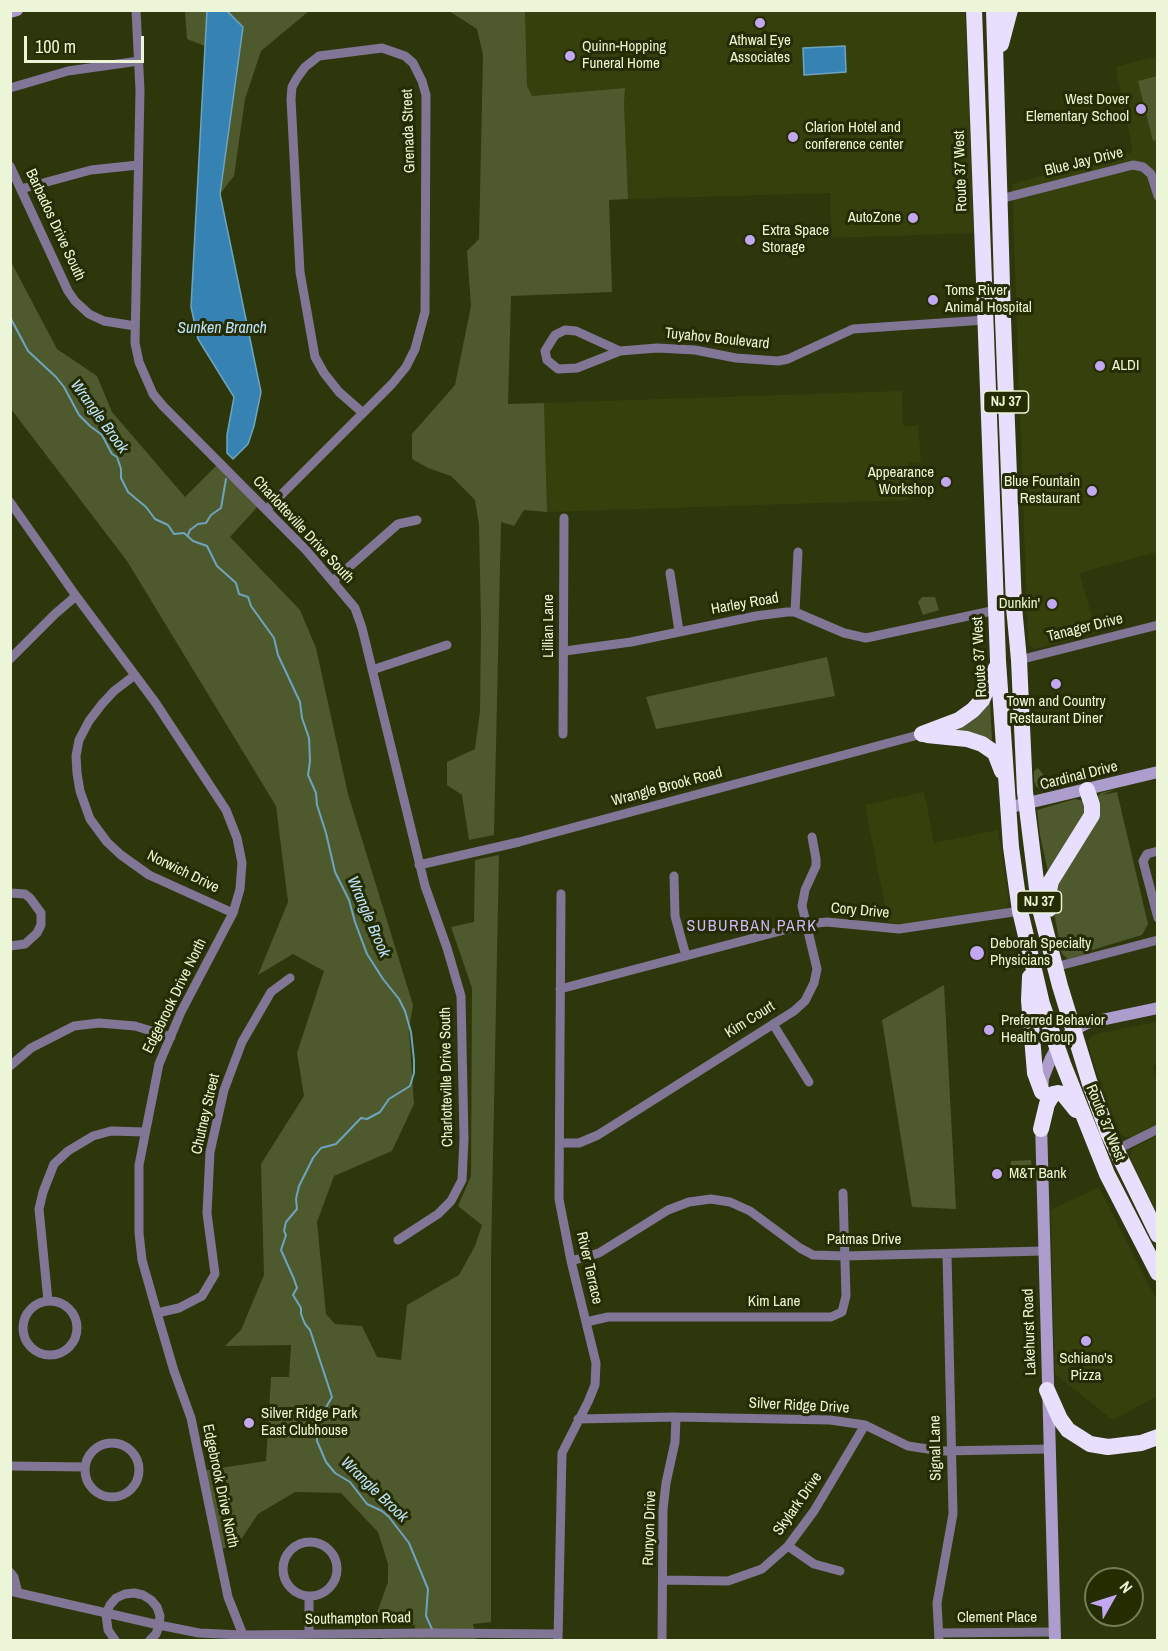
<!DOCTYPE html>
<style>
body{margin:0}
#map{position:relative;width:1168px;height:1651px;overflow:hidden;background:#2e370b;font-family:"Archivo Narrow",sans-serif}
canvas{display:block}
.frame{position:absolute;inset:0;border:12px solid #ecf5d7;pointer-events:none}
.north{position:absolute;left:1084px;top:1567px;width:60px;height:60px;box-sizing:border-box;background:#242c00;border:2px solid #747c56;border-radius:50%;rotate:51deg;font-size:16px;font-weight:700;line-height:24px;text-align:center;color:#ecf5d7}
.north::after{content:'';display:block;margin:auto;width:21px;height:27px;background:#c2a8f2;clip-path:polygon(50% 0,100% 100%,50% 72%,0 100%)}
.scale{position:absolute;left:24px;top:36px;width:120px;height:27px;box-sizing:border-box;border:3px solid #ecf5d7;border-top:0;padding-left:8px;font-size:18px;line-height:21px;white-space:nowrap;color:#ecf5d7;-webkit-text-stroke:4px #242c00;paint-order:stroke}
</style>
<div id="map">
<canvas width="1168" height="1651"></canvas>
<div class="frame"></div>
<div class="north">N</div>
<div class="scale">100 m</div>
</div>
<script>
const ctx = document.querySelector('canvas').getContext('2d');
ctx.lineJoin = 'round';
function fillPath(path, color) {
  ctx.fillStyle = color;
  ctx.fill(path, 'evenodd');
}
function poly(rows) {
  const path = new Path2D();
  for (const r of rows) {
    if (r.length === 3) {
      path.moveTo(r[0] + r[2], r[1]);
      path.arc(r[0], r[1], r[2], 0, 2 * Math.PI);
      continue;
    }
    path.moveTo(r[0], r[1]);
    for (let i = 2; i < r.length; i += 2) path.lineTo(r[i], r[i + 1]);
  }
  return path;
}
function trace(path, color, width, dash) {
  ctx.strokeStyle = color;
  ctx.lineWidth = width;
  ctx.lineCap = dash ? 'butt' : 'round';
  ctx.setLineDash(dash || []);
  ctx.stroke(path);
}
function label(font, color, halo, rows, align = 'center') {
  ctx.font = font + ' "Archivo Narrow",sans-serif';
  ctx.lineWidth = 6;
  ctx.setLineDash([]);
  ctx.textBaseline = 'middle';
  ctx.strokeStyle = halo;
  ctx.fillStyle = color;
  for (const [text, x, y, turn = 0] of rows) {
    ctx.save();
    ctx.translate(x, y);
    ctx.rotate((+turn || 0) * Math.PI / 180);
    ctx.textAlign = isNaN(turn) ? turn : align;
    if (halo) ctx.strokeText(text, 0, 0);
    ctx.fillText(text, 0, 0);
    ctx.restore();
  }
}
fillPath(poly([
 [525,11,965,11,974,233,832,238,830,193,628,199,624,104,625,88,532,96,527,86],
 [1157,56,1157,552,1079,573,1097,633,1035,649,1029,645,1028,640,1012,184,1133,152,1116,67],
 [902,391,903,426,918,426,921,462,908,463,909,500,547,512,544,403],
 [924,792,934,843,998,830,1009,901,1007,907,1003,910,901,925,888,921,865,805],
 [1157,1022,1157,1065,1153,1066,1157,1084,1157,1124,1132,1137,1124,1137,1120,1133,1091,1055,1088,1040,1095,1034],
 [1157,1136,1157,1213,1132,1161,1130,1154,1134,1148],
 [1099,1187,1157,1301,1157,1396,1113,1420,1055,1374,1051,1210]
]), '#36400d');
fillPath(poly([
 [185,11,207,11,205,46,187,39],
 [227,11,309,11,261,51,245,99,234,176,220,194,243,27],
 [449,11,525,11,527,86,532,96,625,88,624,104,628,199,609,200,612,292,511,296,508,404,544,403,547,512,524,510,514,526,501,522,494,835,469,840,462,795,447,785,447,762,475,749,480,711,481,623,479,525,475,500,451,476,428,468,412,459,412,434,455,385,471,306,467,251,479,239,483,55,477,29],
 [1157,76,1157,140,1153,141,1138,81],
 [10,260,57,349,97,376,112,412,185,497,219,463,260,504,230,537,300,610,316,648,348,794,413,1005,409,1029,414,1104,392,1151,334,1176,317,1222,326,1314,335,1324,362,1326,377,1357,401,1360,407,1305,459,1275,475,1246,482,1225,458,1206,471,1176,472,988,451,927,474,922,475,860,499,855,491,1256,491,1622,473,1624,477,1640,383,1640,383,1638,414,1638,415,1625,374,1621,388,1582,388,1564,378,1532,341,1493,295,1492,258,1514,236,1547,214,1549,201,1471,266,1461,271,1377,289,1377,291,1345,225,1346,241,1330,264,1275,261,1164,304,1096,297,1053,324,971,293,954,258,975,288,902,276,806,127,561,11,409],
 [922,597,935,597,939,610,923,615,918,602],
 [827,657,835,696,656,729,646,697],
 [990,702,992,740,953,730],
 [1038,768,1050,783,1066,779,1073,784,1042,791,1036,786,1034,781,1034,771],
 [1116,789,1102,795,1117,792,1148,924,1142,935,1092,950,1090,953,1068,959,1062,954,1053,908,1053,895,1096,798,1101,793],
 [1075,799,1083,801,1087,807,1048,872,1040,835,1037,810],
 [944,985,956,1209,912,1207,882,1020],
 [1031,1160,1032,1181,1009,1181,1011,1161]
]), '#4f592e');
const water = poly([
 [207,10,227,11,243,27,220,194,261,392,254,426,248,444,233,459,227,453,227,435,234,397,198,339,191,307,207,10],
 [845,46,846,72,804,75,803,48,845,46]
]);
fillPath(water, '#3683b3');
trace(water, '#6da5be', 1.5);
trace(poly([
 [10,317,28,351,56,377,64,387,79,415,90,426,102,435,112,454,117,457,121,469,121,478,128,492,146,507,155,519,168,525,174,534,184,533,193,541,207,546,217,566,236,583,239,594,248,597,251,606,274,638,278,655,300,702,302,718,309,738,310,761,308,775,316,793,317,805,326,833,335,872,349,900,355,922,367,954,383,979,399,999,405,1011,411,1032,414,1060,414,1073,410,1086,389,1099,380,1112,367,1119,361,1118,336,1144,321,1148,313,1158,299,1186,296,1199,297,1209,286,1222,284,1231,286,1235,281,1250,294,1279,297,1288,293,1295,301,1308,301,1314,305,1324,310,1330,332,1397,317,1423,317,1441,326,1462,335,1473,350,1482,367,1504,382,1511,389,1517,409,1543,428,1589,426,1616,432,1629],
 [188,535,190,530,198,524,206,523,211,515,221,508,226,479]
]), '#6da5be', 2);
trace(poly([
 [136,10,140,90,135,343,139,362,153,394,163,406,306,550,355,608,362,628,425,886,447,948,461,996,464,1139,462,1180,451,1201,438,1214,398,1240],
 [10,88,68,71,139,61],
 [10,166,68,291,75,301,89,314,104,321,135,326],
 [21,189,91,170,138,165],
 [1000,199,1133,165,1143,167,1151,174,1158,196],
 [565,330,576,331,620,351,577,368,558,369,547,360,545,351,555,335,565,330],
 [620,351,657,348,695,350,736,358,778,361,788,359,853,329,985,320],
 [10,502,76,596,155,702,226,810,237,838,242,863,240,889,233,913,181,1012,159,1064,139,1165,139,1233,142,1260,157,1313,174,1371,191,1418,228,1597,245,1640],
 [266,510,392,384,406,367,415,349,425,312,426,95,422,81,413,63,405,56,382,48,319,56,305,67,297,78,292,87,291,99,300,272,315,357,324,373,339,392,363,413],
 [670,573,679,631],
 [333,581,398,524,417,520],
 [795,612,798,552],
 [565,651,631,642,756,616,787,612,795,612,844,633,866,638,996,610],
 [10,659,55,614,76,596],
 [1019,660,1158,625],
 [372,670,447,645],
 [135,675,114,691,102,704,89,721,79,740,76,756,77,773,80,791,90,819,107,842,121,855,149,875,233,913],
 [563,734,564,518],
 [1158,851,1147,854,1143,861,1158,918],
 [419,865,519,842,922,734],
 [674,876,675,916,686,956],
 [10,893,25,894,30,898,41,913,41,925,37,933,25,944,10,946],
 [1055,967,1158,940],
 [560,989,807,924,827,922,899,929,1020,911],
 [773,1024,809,1082],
 [10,1066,31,1048,74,1026,99,1023,135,1026,171,1037],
 [561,1143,579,1143,598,1135,794,1011,805,1001,814,983,817,969,802,906,805,890,816,866,816,859,812,837],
 [1116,1150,1158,1129],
 [571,1261,599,1253,668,1210,689,1202,711,1199,730,1202,750,1211,800,1248,813,1255,844,1256,1043,1251],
 [48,1301,39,1209,43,1192,54,1164,68,1151,93,1136,111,1131,144,1132],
 [50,1328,27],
 [157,1313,179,1308,202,1296,215,1274,207,1213,210,1152,224,1090,242,1042,271,992,290,978],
 [586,1322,608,1317,831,1317,842,1312,846,1296,843,1193],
 [578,1419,676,1417,830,1420,865,1425,908,1446,941,1451,1049,1449],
 [112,1470,27],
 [10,1466,85,1467],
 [310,1569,27],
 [788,1546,814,1564,840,1571],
 [10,1572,14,1577,18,1593],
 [664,1580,728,1581,762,1569,788,1546,814,1511,865,1425],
 [10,1591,159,1625,199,1633,242,1635,430,1633,558,1634],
 [939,1633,1055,1632],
 [309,1635,309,1597],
 [115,1640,108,1630,106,1614,110,1605,116,1598,125,1594,134,1593,143,1595,151,1600,157,1607,160,1616,159,1625,156,1634,150,1640],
 [558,1640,562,1453,588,1402,595,1385,596,1363,571,1261,559,1199,561,894],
 [662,1640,663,1510,666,1483,675,1442,676,1417],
 [939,1640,937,1603,953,1514,947,1254]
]), '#817695', 9);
trace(poly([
 [10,12,17,10],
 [1007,808,1158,772],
 [1042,1091,1043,1078,1051,1058,1057,1047,1072,1031,1087,1023,1158,1008],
 [1041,1123,1055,1640]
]), '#ad9dcd', 12);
trace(poly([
 [974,10,998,661,1011,847,1020,911,1036,978,1042,1004,1063,1064,1107,1174,1158,1273],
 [994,10,1003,319,1014,607,1019,660,1025,792,1039,905,1060,986,1090,1084,1108,1133,1158,1235],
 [1001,44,1010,10],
 [922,734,959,720,973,710,982,700,996,668],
 [927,735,967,739,982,744,995,753,1002,771],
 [1049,909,1048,895,1051,881,1092,815,1092,805,1087,790],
 [1030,977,1029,1000,1035,1073,1042,1092],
 [1041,1129,1047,1104,1053,1094,1058,1093,1063,1094,1076,1110],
 [1047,1390,1060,1419,1068,1430,1090,1444,1108,1447,1141,1443,1158,1437]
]), '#e8defd', 16);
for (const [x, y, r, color] of [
 [760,23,6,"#c2a8f2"],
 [570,56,6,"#c2a8f2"],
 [1141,109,6,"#c2a8f2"],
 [793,137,6,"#c2a8f2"],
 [913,218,6,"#c2a8f2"],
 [750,240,6,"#c2a8f2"],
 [933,300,6,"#c2a8f2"],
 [1100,366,6,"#c2a8f2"],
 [946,482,6,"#c2a8f2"],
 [1092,491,6,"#c2a8f2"],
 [1052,604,6,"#c2a8f2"],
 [1056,684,6,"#c2a8f2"],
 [977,953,8,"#c2a8f2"],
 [989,1030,6,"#c2a8f2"],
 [997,1174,6,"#c2a8f2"],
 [1086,1341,6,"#c2a8f2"],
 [249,1423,6,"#c2a8f2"]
]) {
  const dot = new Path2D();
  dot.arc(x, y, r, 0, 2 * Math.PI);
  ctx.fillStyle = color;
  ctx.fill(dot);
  trace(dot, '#242c00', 2);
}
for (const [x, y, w] of [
 [1006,402,45],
 [1039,902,45]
]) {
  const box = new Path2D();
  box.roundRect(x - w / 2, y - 11, w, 22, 4.5);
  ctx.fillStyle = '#242c00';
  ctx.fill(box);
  trace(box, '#ecf5d7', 1.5);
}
label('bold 14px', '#ecf5d7', null, [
 ["NJ 37",1006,402],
 ["NJ 37",1039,902]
]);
label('15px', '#ecf5d7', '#242c00', [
 ["Athwal Eye",760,41,"center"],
 ["Associates",760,58,"center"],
 ["Quinn-Hopping",582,47],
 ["Funeral Home",582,64],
 ["West Dover",1129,100,"right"],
 ["Elementary School",1129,117,"right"],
 ["Clarion Hotel and",805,128],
 ["conference center",805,145],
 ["AutoZone",901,218,"right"],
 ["Extra Space",762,231],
 ["Storage",762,248],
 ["Toms River",945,291],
 ["Animal Hospital",945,308],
 ["ALDI",1112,366],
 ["Appearance",934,473,"right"],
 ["Workshop",934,490,"right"],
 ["Blue Fountain",1080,482,"right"],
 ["Restaurant",1080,499,"right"],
 ["Dunkin'",1040,604,"right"],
 ["Town and Country",1056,702,"center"],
 ["Restaurant Diner",1056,719,"center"],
 ["Deborah Specialty",990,944],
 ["Physicians",990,961],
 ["Preferred Behavior",1001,1021],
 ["Health Group",1001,1038],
 ["M&T Bank",1009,1174],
 ["Schiano's",1086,1359,"center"],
 ["Pizza",1086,1376,"center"],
 ["Silver Ridge Park",261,1414],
 ["East Clubhouse",261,1431]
], 'left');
label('15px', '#ecf5d7', '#242c00', [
 ["Grenada Street",409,131,-92],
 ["Blue Jay Drive",1084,162,-14],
 ["Route 37 West",961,171,-92],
 ["Barbados Drive South",55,225,65],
 ["Tuyahov Boulevard",717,339,6],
 ["Charlotteville Drive South",303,530,47],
 ["Harley Road",745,604,-10],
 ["Lillian Lane",549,626,-90],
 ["Tanager Drive",1085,628,-14],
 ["Route 37 West",980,657,-93],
 ["Cardinal Drive",1079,776,-14],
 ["Wrangle Brook Road",667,787,-15],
 ["Norwich Drive",183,872,26],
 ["Cory Drive",860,911,5],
 ["Edgebrook Drive North",175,996,-64],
 ["Kim Court",750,1020,-32],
 ["Charlotteville Drive South",447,1077,-91],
 ["Chutney Street",206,1114,-77],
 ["Route 37 West",1105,1123,68],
 ["Patmas Drive",864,1240],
 ["River Terrace",589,1268,77],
 ["Kim Lane",774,1302],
 ["Lakehurst Road",1030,1332,-92],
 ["Silver Ridge Drive",799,1406,3],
 ["Signal Lane",936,1448,-91],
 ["Edgebrook Drive North",220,1486,78],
 ["Skylark Drive",798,1504,-55],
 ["Runyon Drive",650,1528,-88],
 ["Clement Place",997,1618],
 ["Southampton Road",358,1619,-1]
]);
label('italic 16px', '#bee3fe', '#242c00', [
 ["Sunken Branch",222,329],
 ["Wrangle Brook",99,417,54],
 ["Wrangle Brook",368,917,67],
 ["Wrangle Brook",374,1490,44]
]);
ctx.letterSpacing = '1.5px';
label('16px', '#cfb7fd', '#242c00', [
 ["SUBURBAN PARK",752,927]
]);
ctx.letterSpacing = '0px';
</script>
